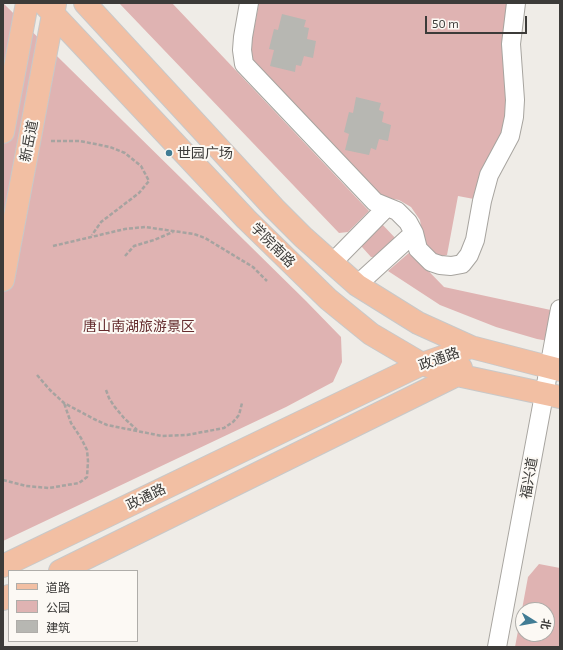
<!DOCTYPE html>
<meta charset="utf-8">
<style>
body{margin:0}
#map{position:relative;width:563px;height:650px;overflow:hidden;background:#efece7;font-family:"Exo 2","Noto Sans SC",sans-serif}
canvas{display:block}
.frame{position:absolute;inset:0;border:4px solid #3c3b39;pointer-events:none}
.legend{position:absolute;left:8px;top:570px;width:130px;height:72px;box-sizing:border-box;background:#fcf9f4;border:1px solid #afada9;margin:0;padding:5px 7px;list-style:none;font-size:12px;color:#3c3b39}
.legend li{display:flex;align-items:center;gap:8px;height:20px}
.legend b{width:20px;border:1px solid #afada9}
.north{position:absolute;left:515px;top:602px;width:40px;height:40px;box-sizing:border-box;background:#fcf9f4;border:1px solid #afada9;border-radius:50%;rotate:101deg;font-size:11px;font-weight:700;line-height:16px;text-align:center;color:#3c3b39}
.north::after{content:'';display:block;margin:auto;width:14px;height:18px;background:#417c94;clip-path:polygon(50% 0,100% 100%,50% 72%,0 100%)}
.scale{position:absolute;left:425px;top:16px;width:102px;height:18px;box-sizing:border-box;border:2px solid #3c3b39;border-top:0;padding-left:5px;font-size:12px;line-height:14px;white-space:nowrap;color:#3c3b39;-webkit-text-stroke:3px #fcf9f4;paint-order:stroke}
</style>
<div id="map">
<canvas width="563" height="650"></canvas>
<div class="frame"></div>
<ul class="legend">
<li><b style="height:5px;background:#f2bfa3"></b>道路</li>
<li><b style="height:11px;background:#dfb3b2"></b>公园</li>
<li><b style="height:11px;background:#b7b7b2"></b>建筑</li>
</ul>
<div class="north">北</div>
<div class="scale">50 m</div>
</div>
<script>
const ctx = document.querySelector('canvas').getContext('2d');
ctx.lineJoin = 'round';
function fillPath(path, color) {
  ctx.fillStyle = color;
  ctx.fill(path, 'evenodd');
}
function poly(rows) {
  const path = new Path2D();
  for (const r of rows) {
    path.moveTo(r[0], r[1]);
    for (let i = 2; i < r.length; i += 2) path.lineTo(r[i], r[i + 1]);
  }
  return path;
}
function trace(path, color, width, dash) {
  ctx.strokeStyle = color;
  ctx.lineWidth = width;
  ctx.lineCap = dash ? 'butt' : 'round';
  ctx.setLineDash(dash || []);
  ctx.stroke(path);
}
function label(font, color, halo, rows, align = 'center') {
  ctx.font = font + ' "Exo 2","Noto Sans SC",sans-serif';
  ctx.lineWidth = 4;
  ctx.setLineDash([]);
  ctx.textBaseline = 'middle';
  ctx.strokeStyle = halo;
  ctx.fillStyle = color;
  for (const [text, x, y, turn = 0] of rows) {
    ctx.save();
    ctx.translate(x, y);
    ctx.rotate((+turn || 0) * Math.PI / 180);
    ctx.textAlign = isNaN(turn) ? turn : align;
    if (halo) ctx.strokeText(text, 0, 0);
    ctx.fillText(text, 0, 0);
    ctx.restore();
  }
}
fillPath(poly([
 [3,3,306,301,341,337,342,362,333,382,286,407,3,541],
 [119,3,172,3,369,211,348,232,339,233],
 [259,3,509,3,504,28,503,43,508,101,507,121,474,199,458,196,447,255,437,258,428,250,423,239,420,220,411,207,399,200,382,197,252,62,250,50],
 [380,222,398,241,379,257,371,257,362,247,362,239],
 [410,252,444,287,560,312,560,343,537,339,496,327,440,305,388,271],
 [539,564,560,568,560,647,515,647,528,577],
 [523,610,547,610,547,634,523,634]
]), '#dfb3b2');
fillPath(poly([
 [282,14,306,20,304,27,309,28,307,39,316,41,313,58,304,56,301,66,296,65,295,72,270,66,274,50,269,49,274,29,278,30],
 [356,97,381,103,379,110,384,112,382,122,391,125,388,141,379,139,376,150,371,148,369,155,345,150,349,134,344,132,349,112,353,113]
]), '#b7b7b2');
const minor = poly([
 [249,3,243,37,242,50,244,64,375,202,397,211,408,222,414,233,418,249,431,262,440,265,451,266,462,264,469,255,475,240,482,201,489,175,510,136,514,117,515,100,511,44,516,3],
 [332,263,387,207],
 [357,285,414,233],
 [497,647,560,309]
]);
const major = poly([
 [43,3,246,219,328,299,371,334,422,364,457,375,560,397],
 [85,3,274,208,303,237,357,285,418,323,471,347,560,370],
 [3,132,27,3],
 [3,280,55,4],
 [3,566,422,364,471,347],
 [60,571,457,375,461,368],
 [3,599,9,596]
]);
trace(minor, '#a7a49f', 20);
trace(major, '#c8c8c8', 24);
trace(poly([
 [51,141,80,141,110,147,125,153,141,166,149,181,139,193,101,222,92,235],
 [53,246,125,229,145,227,194,234,205,238,253,267,267,281],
 [125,256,134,246,154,240,173,232],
 [37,375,50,390,64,403,94,419,107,425,162,436,187,435,224,428,233,422,239,415,242,403],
 [106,390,109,398,114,406,124,418,137,430],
 [3,480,26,486,49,488,79,483,87,477,88,461,87,450,81,438,71,423,64,403]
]), '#a6a3a0', 2.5, [4, 2]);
trace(minor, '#fff', 18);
trace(major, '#f2bfa3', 22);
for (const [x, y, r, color] of [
 [169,153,4,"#417c94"]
]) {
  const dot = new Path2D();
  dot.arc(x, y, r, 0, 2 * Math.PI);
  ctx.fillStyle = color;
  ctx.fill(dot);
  trace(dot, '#fcf9f4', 1.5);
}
label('14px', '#3c3b39', '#fcf9f4', [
 ["新岳道",29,141,-79],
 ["学院南路",273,245,45],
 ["政通路",439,359,-20],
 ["福兴道",529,478,-80],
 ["政通路",146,497,-26]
]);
label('14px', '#3c3b39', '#fcf9f4', [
 ["世园广场",177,153]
], 'left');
label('14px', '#642b2d', '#fcf9f4', [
 ["唐山南湖旅游景区",139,326]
]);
</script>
